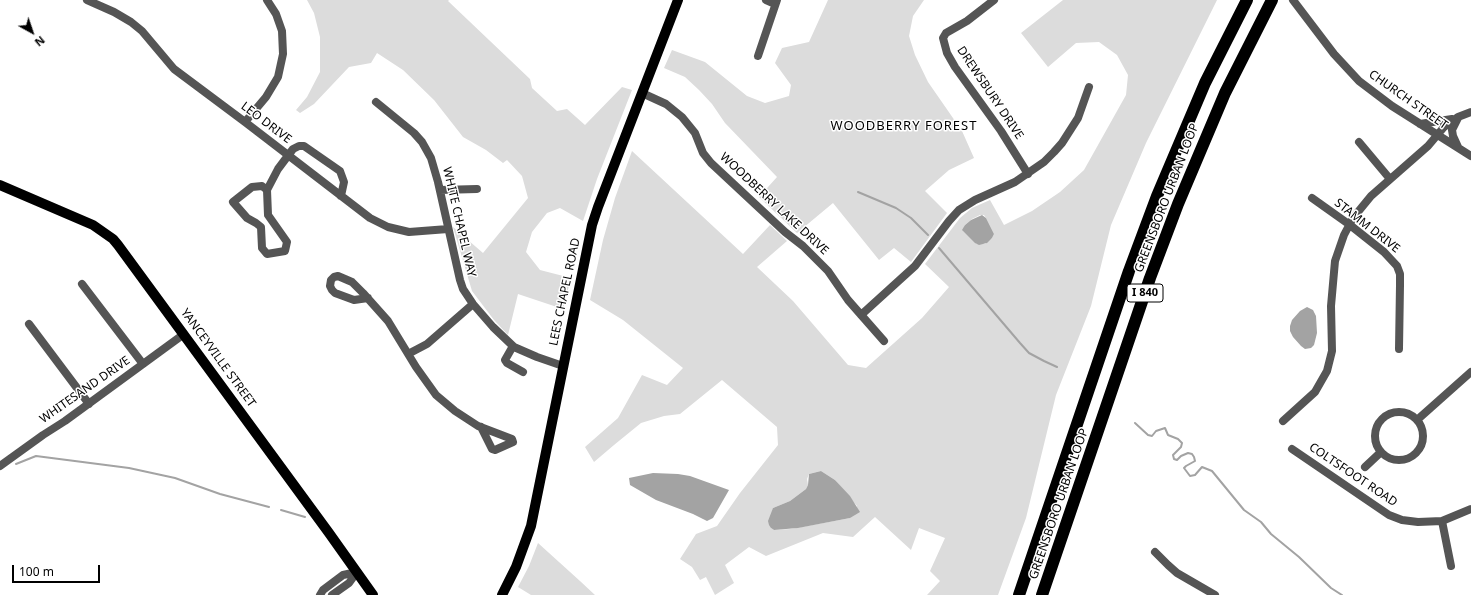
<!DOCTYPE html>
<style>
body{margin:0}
#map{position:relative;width:1471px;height:595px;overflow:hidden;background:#fff;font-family:"Noto Sans",sans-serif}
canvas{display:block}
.north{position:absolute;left:12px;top:12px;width:40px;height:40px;-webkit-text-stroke:3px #fff;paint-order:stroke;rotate:140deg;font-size:11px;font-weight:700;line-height:16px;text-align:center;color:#000}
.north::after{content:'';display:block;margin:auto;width:14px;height:18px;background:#000;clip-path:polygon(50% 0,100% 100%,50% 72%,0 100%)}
.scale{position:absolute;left:12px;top:565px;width:88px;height:18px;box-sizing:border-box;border:2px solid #000;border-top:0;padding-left:5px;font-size:12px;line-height:14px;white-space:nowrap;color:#000;-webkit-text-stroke:3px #fff;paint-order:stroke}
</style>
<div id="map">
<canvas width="1471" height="595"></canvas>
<div class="north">N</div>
<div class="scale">100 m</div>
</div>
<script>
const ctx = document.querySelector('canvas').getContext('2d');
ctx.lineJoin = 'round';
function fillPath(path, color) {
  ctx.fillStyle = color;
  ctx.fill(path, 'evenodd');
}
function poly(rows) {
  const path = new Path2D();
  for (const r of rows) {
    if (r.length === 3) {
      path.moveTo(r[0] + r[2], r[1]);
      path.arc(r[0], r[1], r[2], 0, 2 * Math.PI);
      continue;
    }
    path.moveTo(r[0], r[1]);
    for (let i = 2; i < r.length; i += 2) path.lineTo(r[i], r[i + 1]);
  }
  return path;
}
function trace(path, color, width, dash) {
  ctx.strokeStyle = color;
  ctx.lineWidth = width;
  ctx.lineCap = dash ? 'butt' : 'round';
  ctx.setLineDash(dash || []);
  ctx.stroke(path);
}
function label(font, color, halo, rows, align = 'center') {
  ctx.font = font + ' "Noto Sans",sans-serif';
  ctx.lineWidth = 3;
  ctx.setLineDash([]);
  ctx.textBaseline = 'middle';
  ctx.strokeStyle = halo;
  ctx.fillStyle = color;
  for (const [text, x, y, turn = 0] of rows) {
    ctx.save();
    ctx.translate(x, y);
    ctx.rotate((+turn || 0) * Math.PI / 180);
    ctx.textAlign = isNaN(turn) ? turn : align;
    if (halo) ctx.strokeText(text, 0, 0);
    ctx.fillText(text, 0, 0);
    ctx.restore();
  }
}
fillPath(poly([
 [307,0,449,0,448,1,530,79,532,88,557,111,567,109,585,125,622,87,632,90,597,179,583,221,560,208,547,213,532,232,526,252,540,270,571,278,563,309,518,294,508,335,494,320,472,291,453,227,483,253,528,198,522,176,507,160,503,163,486,150,463,137,434,100,403,70,377,53,371,63,349,67,314,104,300,113,296,110,307,97,320,72,320,37,314,13],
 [828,0,924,0,913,16,909,36,915,55,928,82,962,131,974,158,949,170,925,191,947,213,911,262,894,248,879,260,833,203,797,233,759,197,777,177,725,123,712,104,699,90,685,77,664,68,672,50,705,62,747,96,765,103,789,96,791,85,775,63,782,48,809,42],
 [1063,0,1217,0,1146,143,1111,225,1091,306,1056,395,1026,518,998,595,927,595,940,581,930,571,945,538,919,528,911,550,875,517,853,537,823,533,766,556,749,547,725,565,734,583,715,595,706,577,700,580,692,567,680,559,696,534,717,526,740,493,778,445,777,427,722,380,680,414,664,416,641,423,614,445,594,462,585,447,618,418,642,375,667,385,683,368,623,320,590,300,603,240,615,198,632,151,743,254,770,225,787,241,757,267,793,301,848,365,866,368,922,318,949,287,925,264,960,218,972,208,990,200,1004,225,1032,211,1060,192,1084,170,1126,95,1128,75,1117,55,1099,42,1076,43,1048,67,1021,33],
 [980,215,984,215,986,218,994,234,992,238,985,244,977,244,963,231,965,225,972,219],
 [821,471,835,480,857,506,850,518,791,529,774,530,771,528,773,508,790,501,806,489,808,485,807,479,809,474],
 [538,543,580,581,595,595,531,595,518,587,529,566]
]), '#dcdcdc');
fillPath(poly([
 [982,215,986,218,994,234,992,238,987,243,979,245,975,243,962,230,965,225,971,220],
 [1307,307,1313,310,1316,316,1317,333,1314,345,1311,348,1305,349,1301,346,1293,337,1290,331,1290,326,1292,320,1300,311],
 [821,471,835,480,850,496,860,512,850,518,798,528,774,530,771,528,769,525,768,521,773,508,790,501,806,489,808,485,809,474],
 [653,473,678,474,690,476,729,490,713,518,707,521,693,514,656,500,630,485,629,478]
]), '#a3a3a3');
trace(poly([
 [858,192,896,208,911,218,928,235],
 [939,248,1020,343,1029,353,1044,361,1057,367],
 [1135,423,1148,435,1152,436,1156,431,1165,428,1168,435,1178,439,1182,443,1181,447,1173,455,1174,459,1177,460,1181,456,1188,453,1192,454,1194,457,1195,461,1186,466,1184,468,1190,476,1195,475,1202,467,1212,471,1244,510,1261,522,1271,534,1299,557,1331,588,1342,595],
 [16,464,36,456,129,468,175,478,220,494,269,507],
 [281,510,305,517]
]), '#a3a3a3', 2);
trace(poly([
 [87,0,114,12,131,22,142,31,174,69,245,122,370,218,388,227,409,232,448,229],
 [766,0,775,4],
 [994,0,967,21,946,33,943,38,947,53,955,67,1001,131,1028,174],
 [1293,0,1334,54,1359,81,1392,106,1471,156],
 [758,56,777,0],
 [642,93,666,104,682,117,695,133,703,153,711,163,785,232,803,246,828,271,848,300,884,341],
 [376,102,414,133,422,142,431,158,438,182,460,280,463,289,473,304,493,327,514,347,537,357,563,366],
 [1458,118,1452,130,1453,136,1458,147],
 [245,122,266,97,278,77,283,54,282,31,276,14,267,0],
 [1420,124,1452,119],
 [1359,142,1390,179],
 [267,190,262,186,252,187,233,202,247,218,256,223,261,227,262,248,267,254,285,251,287,242,268,215,267,190,278,169,293,149,299,146,304,146,340,171,344,182,341,196],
 [440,190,477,189],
 [1312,198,1350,225,1384,252,1397,266,1400,274,1400,285,1399,349],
 [82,284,143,364],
 [368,298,354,300,335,293,332,290,330,286,331,280,334,277,338,276,352,282,363,293,388,321,416,367,436,395,455,411,478,426,512,439,513,442,495,450,492,449,481,427],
 [861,315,915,266,949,221,959,210,975,200,1015,182,1044,162,1054,152,1062,143,1078,118,1089,87],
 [29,324,89,404],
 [513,346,505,360,507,363,523,372],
 [408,354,427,344,473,304],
 [1399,436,24],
 [1417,420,1471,372],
 [1283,421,1315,392,1327,371,1332,351,1331,306,1335,261,1344,235,1353,218,1371,196,1428,146,1444,127,1458,117,1471,112],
 [1292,449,1389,515,1402,520,1418,522,1442,521,1471,509],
 [0,466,43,435,65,421,184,334],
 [1365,467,1381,452],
 [1442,521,1451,566],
 [1155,552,1168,565,1177,573,1215,595],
 [320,595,323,590,343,575,357,572],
 [332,595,349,583,357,572]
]), '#555', 8);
trace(poly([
 [0,185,93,225,113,239,118,245,329,533,373,595],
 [502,595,516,567,531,526,592,225,598,207,678,0]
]), '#000', 10);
trace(poly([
 [1019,595,1129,271,1157,196,1205,83,1247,0],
 [1042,595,1150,278,1178,204,1225,93,1272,0]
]), '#000', 12);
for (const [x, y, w] of [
 [1145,293,36]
]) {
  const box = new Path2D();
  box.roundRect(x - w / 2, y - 9, w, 18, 3);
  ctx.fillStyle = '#fff';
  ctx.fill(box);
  trace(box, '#000', 1);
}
label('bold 11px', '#000', null, [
 ["I 840",1145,293]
]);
label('12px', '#000', '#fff', [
 ["DREWSBURY DRIVE",990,93,56],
 ["CHURCH STREET",1408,100,35],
 ["LEO DRIVE",266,123,37],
 ["GREENSBORO URBAN LOOP",1167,198,-69],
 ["WOODBERRY LAKE DRIVE",774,204,43],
 ["WHITE CHAPEL WAY",459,222,77],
 ["STAMM DRIVE",1367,226,38],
 ["LEES CHAPEL ROAD",565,292,-78],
 ["YANCEYVILLE STREET",218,358,54],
 ["WHITESAND DRIVE",85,390,-35],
 ["COLTSFOOT ROAD",1353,475,34],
 ["GREENSBORO URBAN LOOP",1059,504,-71]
]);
ctx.letterSpacing = '1px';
label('13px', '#000', '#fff', [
 ["WOODBERRY FOREST",904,126]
]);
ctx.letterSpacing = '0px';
</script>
